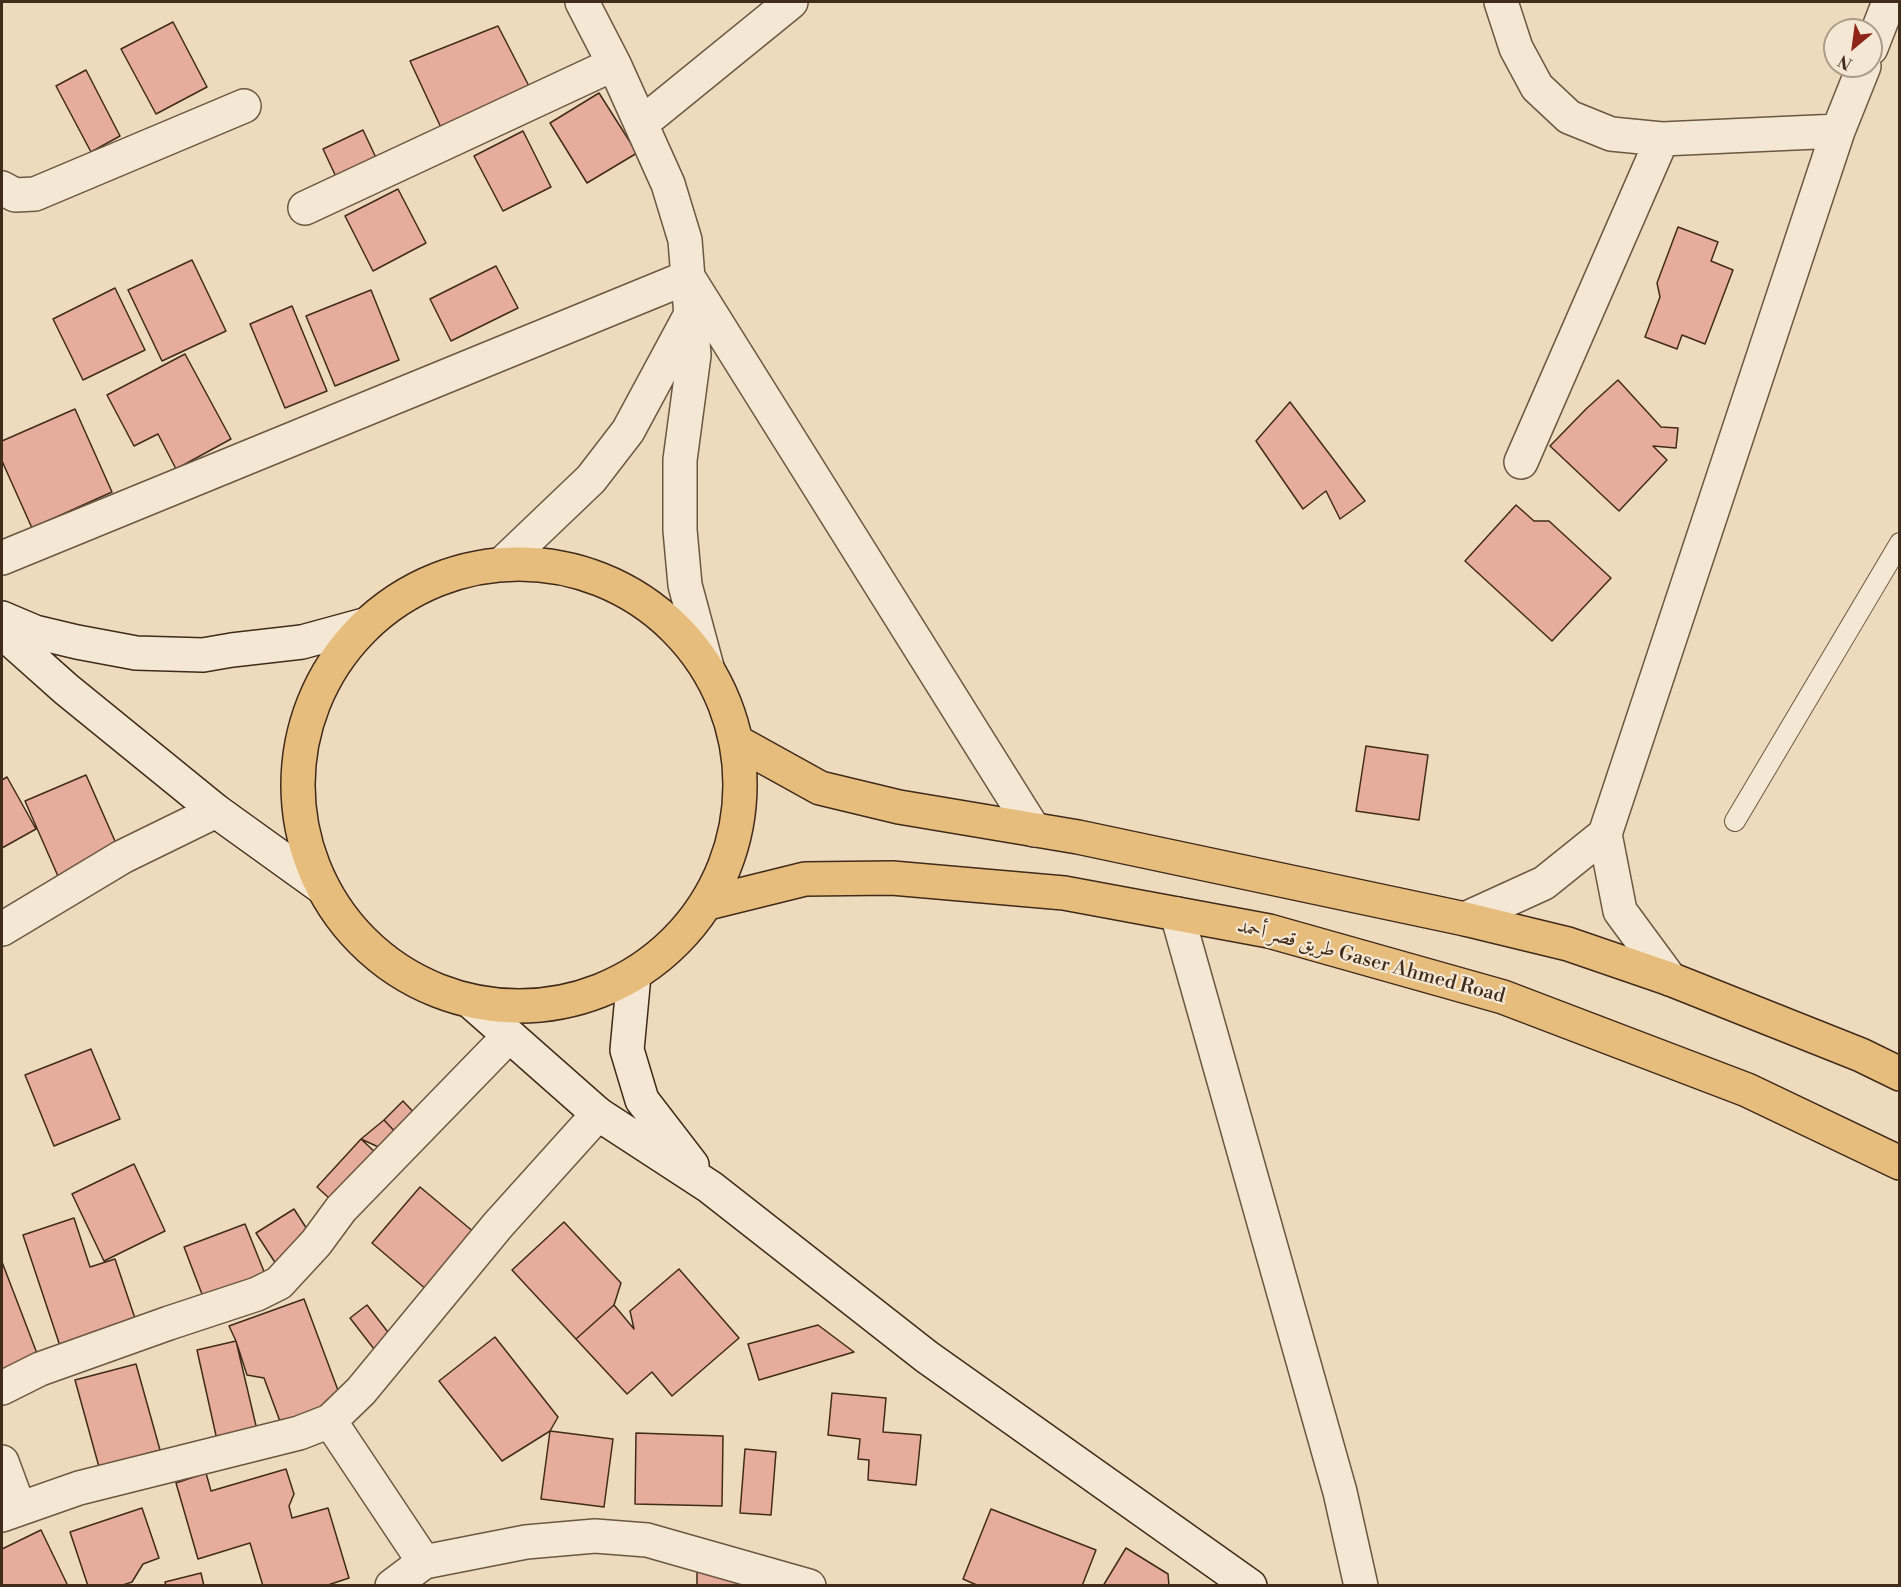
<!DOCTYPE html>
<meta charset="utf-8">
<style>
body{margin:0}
#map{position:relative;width:1901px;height:1587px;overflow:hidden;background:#eedabc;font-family:"Libre Bodoni",serif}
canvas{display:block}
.frame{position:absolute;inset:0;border:3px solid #412b1a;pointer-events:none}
.north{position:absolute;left:1823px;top:18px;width:60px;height:60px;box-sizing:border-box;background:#f4e7d3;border:2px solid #ac9c89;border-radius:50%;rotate:209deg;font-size:16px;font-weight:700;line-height:24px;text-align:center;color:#412b1a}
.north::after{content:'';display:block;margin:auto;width:21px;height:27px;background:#8f2418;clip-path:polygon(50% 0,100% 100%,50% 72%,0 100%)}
</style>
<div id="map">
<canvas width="1901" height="1587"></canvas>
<div class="frame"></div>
<div class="north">N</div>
</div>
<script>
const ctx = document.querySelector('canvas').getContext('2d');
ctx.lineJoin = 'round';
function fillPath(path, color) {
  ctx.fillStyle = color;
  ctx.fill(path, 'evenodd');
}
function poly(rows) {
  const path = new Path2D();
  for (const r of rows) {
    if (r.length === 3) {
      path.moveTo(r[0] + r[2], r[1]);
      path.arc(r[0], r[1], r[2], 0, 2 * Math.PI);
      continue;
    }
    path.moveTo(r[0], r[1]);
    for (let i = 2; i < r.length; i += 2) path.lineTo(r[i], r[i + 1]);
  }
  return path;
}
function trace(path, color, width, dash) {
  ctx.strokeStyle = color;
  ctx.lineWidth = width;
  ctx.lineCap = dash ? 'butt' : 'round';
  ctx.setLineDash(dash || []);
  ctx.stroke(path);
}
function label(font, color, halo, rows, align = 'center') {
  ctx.font = font + ' "Libre Bodoni",Amiri,serif';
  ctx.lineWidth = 4.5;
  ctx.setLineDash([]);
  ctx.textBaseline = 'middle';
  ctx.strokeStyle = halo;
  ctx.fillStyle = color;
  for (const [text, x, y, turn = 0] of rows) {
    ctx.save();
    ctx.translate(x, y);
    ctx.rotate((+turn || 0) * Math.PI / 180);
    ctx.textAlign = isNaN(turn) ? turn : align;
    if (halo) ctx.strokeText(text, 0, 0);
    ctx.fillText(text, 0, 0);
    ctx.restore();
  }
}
const building = poly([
 [173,22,207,87,156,114,121,49,173,22],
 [498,26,531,90,444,134,410,61,498,26],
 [86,70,120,136,91,152,56,86,86,70],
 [599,93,637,153,587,183,550,123,599,93],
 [363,130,378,162,338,181,323,149,363,130],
 [523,131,551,187,503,211,474,156,523,131],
 [398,189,426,243,373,271,345,216,398,189],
 [1678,227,1718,242,1711,261,1733,270,1705,344,1682,335,1677,349,1645,337,1660,297,1657,283,1678,227],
 [192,260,226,331,162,361,128,290,192,260],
 [496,266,518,308,451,341,430,299,496,266],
 [115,288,145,350,83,380,53,319,115,288],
 [371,290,399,360,335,386,306,316,371,290],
 [292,306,327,391,285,408,250,324,292,306],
 [185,354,231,439,176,469,158,434,134,446,107,395,185,354],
 [1618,380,1661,427,1678,428,1676,448,1653,446,1667,460,1619,511,1550,446,1586,409,1618,380],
 [1290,402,1365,501,1340,519,1326,491,1303,509,1256,441,1290,402],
 [75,409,112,492,32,528,2,461,2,441,75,409],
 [1516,505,1534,521,1549,521,1611,578,1552,641,1465,561,1516,505],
 [1366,746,1428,755,1419,820,1356,811,1366,746],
 [86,775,122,857,61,883,25,801,86,775],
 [7,777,36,829,2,848,2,780,7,777],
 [91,1049,120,1119,54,1146,25,1075,91,1049],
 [403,1101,419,1118,399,1136,384,1120,403,1101],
 [384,1120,399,1136,385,1150,361,1139,384,1120],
 [361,1139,377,1154,341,1209,317,1187,361,1139],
 [134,1164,165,1231,104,1261,72,1194,134,1164],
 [420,1187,475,1233,427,1290,372,1243,420,1187],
 [294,1209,316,1243,278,1267,256,1233,294,1209],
 [74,1218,90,1267,115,1259,141,1336,65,1361,23,1235,74,1218],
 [564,1222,621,1283,614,1305,576,1339,512,1270,564,1222],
 [245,1224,267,1279,205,1302,184,1247,245,1224],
 [2,1262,38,1356,2,1371,2,1262],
 [679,1269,739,1338,672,1396,652,1372,627,1394,576,1339,614,1305,634,1329,630,1311,679,1269],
 [304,1299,342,1401,281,1424,264,1378,247,1375,236,1341,229,1326,304,1299],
 [367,1305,391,1336,374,1349,350,1318,367,1305],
 [818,1325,854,1352,759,1380,748,1344,818,1325],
 [495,1337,558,1417,550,1431,502,1461,439,1381,495,1337],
 [236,1341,257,1430,217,1440,197,1350,236,1341],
 [136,1364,160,1450,99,1467,75,1380,136,1364],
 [832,1393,886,1398,883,1432,921,1435,916,1485,868,1480,869,1460,858,1459,860,1439,828,1435,832,1393],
 [550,1431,613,1439,604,1507,541,1499,550,1431],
 [636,1433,723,1436,722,1506,635,1504,636,1433],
 [745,1449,776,1452,771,1515,740,1513,745,1449],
 [286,1469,294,1494,289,1506,292,1518,328,1508,349,1578,325,1586,263,1586,250,1543,198,1559,176,1483,206,1473,211,1491,286,1469],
 [142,1508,159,1558,143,1564,132,1582,120,1586,88,1586,70,1532,142,1508],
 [991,1509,1096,1550,1082,1586,979,1586,963,1579,991,1509],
 [41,1530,68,1586,2,1586,2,1549,41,1530],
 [1126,1548,1168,1574,1169,1586,1103,1586,1126,1548],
 [697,1568,763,1586,697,1586,697,1568],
 [201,1573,204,1586,166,1586,165,1582,201,1573]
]);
fillPath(building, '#e7ad9c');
trace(building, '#412b1a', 1.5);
const lane = poly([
 [1735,821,1900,543]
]);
const street = poly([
 [582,2,614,64,668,184,685,240,694,355,680,460,680,530,685,585,707,667],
 [1501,2,1516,48,1537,87,1569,117,1611,134,1662,139,1838,131],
 [1871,48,1889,2],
 [641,124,791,2],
 [2,188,15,195,35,194,244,106],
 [305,208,614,64],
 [1521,462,1662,139],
 [2,558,688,277,1034,830],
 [502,564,591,479,628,431,691,314],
 [1177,914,1340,1492,1361,1586],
 [1465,919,1544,883,1605,834],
 [2,929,122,857,216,811],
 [1670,979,1620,911,1605,834,1838,131,1864,66],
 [2,1388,40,1369,169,1323,257,1294,279,1283,316,1243,341,1209,509,1036],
 [330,1421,424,1562,526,1542,595,1536,647,1540,809,1586],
 [2,1462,19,1508],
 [2,1515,79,1488,299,1433,330,1421,361,1391,498,1225,598,1114],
 [392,1586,424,1562]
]);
const secondary = poly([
 [2,618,35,632,77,642,136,653,203,655,232,650,302,642,364,625],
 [2,632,66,689,216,811,323,888],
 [634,975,627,1050,642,1100,692,1165],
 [470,1001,598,1114,710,1187,927,1357,1250,1586]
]);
const primary = poly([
 [519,785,221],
 [737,742,820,788,899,807,1078,837,1465,919,1568,944,1670,979,1861,1055,1900,1074],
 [708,903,805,879,892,878,1064,893,1269,931,1503,997,1747,1090,1900,1163]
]);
trace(lane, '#6c5742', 22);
trace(street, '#6c5742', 36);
trace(secondary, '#412b1a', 36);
trace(primary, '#412b1a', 36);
trace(lane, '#f4e7d3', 20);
trace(street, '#f4e7d3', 33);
trace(secondary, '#f4e7d3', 33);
trace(primary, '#e7bd7e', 33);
label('20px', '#412b1a', '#f4e7d3', [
 ["طريق قصر أحمد Gaser Ahmed Road",1371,962,15]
]);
</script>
